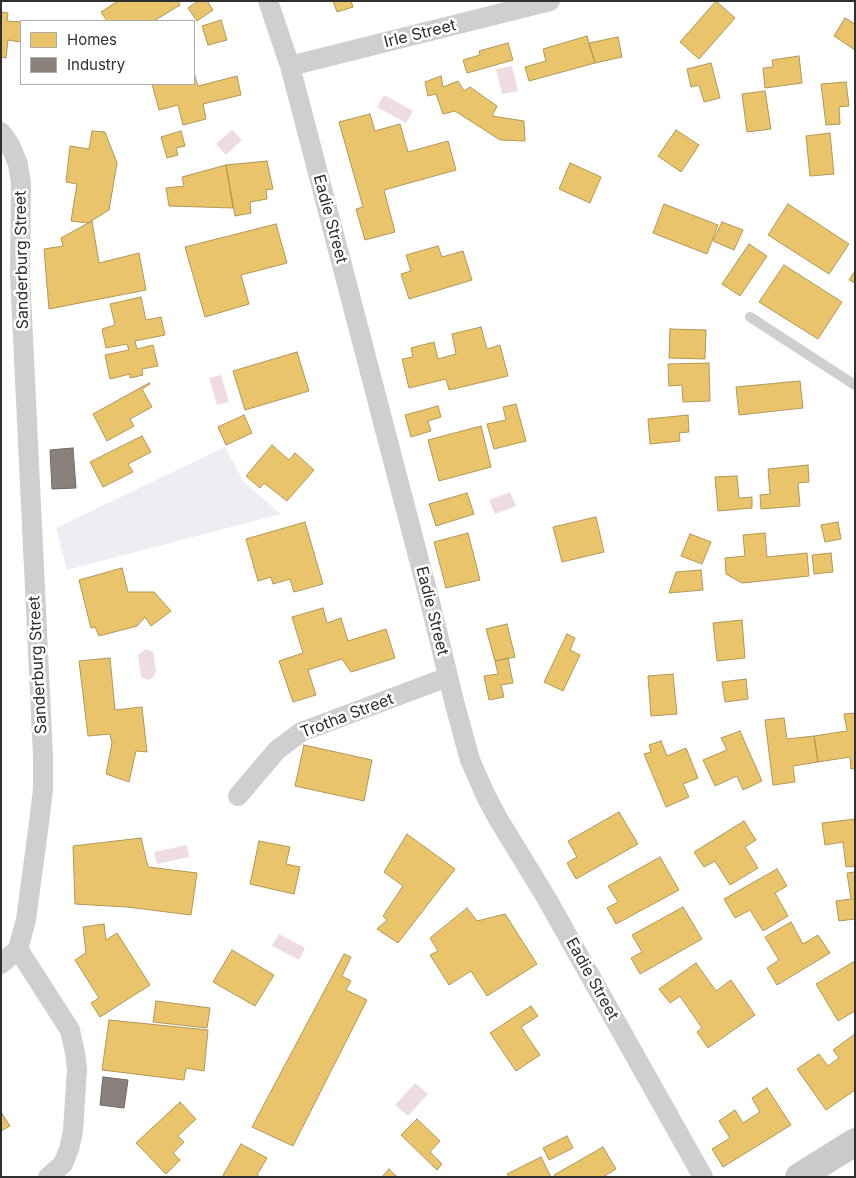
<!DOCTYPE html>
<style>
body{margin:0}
#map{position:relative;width:856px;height:1178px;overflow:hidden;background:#fff;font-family:Inter,sans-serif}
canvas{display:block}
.frame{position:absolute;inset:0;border:2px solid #2f2f2f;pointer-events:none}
.legend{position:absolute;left:20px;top:20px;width:175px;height:65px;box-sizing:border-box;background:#fff;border:1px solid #acacac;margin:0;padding:6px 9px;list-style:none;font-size:15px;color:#2f2f2f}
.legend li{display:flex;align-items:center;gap:10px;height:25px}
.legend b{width:25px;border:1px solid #acacac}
</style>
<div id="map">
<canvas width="856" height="1178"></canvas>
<div class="frame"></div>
<ul class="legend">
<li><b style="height:14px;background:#e9c46a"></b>Homes</li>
<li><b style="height:14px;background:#8a817c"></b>Industry</li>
</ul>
</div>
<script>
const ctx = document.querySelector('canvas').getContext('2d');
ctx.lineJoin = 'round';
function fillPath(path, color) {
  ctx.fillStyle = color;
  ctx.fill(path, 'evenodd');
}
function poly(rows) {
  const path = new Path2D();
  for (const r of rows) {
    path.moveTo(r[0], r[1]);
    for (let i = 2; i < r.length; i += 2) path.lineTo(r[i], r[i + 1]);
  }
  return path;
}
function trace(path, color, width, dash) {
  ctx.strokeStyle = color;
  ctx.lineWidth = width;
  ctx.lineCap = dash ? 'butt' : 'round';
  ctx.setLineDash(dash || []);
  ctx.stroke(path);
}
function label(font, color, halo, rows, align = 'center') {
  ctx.font = font + ' Inter,sans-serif';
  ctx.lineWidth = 5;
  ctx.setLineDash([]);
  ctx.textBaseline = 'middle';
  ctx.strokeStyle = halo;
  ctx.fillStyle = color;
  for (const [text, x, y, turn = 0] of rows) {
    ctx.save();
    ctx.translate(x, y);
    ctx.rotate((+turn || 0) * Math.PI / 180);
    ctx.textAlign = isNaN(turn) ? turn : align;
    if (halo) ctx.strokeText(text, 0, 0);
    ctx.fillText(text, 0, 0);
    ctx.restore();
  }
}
fillPath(poly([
 [225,447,243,481,281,514,67,570,56,528]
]), '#edeef3');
fillPath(poly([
 [512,66,518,91,502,94,496,69],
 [384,95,413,111,406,123,377,107],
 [232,130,242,140,226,155,216,144],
 [221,375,229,402,217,405,209,378],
 [510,492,516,506,495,514,489,500],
 [146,649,153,652,156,671,154,676,149,680,141,677,138,655],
 [187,845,189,857,157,864,154,852],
 [279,934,305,948,299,960,272,946],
 [415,1083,428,1094,408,1116,395,1105]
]), '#efdce0');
const homes = poly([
 [118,1,178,1,180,5,154,21,107,21,101,12,118,1],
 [198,1,207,1,213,10,197,21,188,8,198,1],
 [333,1,351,1,353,7,337,12,333,1],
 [716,1,735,18,699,59,680,42,716,1],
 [1,12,8,13,7,21,21,22,21,42,8,40,6,58,1,57,1,12],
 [845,18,855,24,855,50,834,36,845,18],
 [221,20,227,40,208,45,202,26,221,20],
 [587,36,595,63,529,81,525,67,546,61,543,49,587,36],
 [618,37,622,57,595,63,589,43,618,37],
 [508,43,513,60,467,73,463,60,480,55,479,51,508,43],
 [799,56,802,83,765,88,763,68,773,67,772,60,799,56],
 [711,63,720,98,704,102,699,85,691,87,687,69,711,63],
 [194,73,198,86,237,76,241,95,203,104,206,119,183,125,178,105,159,110,152,84,194,84,194,73],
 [441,76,443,87,458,81,464,91,470,87,497,106,492,116,524,121,525,141,500,140,455,111,443,114,436,94,428,96,425,82,441,76],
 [846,82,849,106,839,107,840,124,826,125,821,84,846,82],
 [765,91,771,129,747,132,742,94,765,91],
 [370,114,375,131,400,124,408,152,448,141,456,170,384,190,395,232,365,240,356,209,363,207,339,122,370,114],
 [676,130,699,145,681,172,658,156,676,130],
 [92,131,105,132,117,163,109,210,88,223,71,221,77,184,66,182,70,146,89,149,92,131],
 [181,131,185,146,176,148,178,155,167,158,161,137,181,131],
 [830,133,834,174,810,176,806,136,830,133],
 [267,161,273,189,266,190,267,199,250,202,251,213,235,216,226,165,267,161],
 [570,163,601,177,590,203,559,189,570,163],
 [226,165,233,208,169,206,166,188,184,186,182,177,226,165],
 [664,204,718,225,707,254,653,233,664,204],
 [788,204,849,244,829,274,768,235,788,204],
 [92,221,99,263,139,253,146,290,49,309,44,249,63,246,61,238,92,221],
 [722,222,743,230,734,250,713,241,722,222],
 [276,224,287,263,241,275,249,304,205,317,185,247,276,224],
 [749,244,767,256,740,296,722,284,749,244],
 [438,246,442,257,463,251,472,280,409,299,401,274,411,271,406,255,438,246],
 [784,265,842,302,818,339,759,302,784,265],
 [855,271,855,283,849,280,855,271],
 [141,297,146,320,161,317,165,335,135,341,137,349,153,345,158,366,142,369,143,375,130,378,130,374,110,379,105,355,129,350,127,344,106,348,102,329,115,325,110,304,141,297],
 [481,327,487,349,500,345,508,376,449,390,446,379,409,388,402,359,413,357,411,348,434,342,438,359,456,354,452,334,481,327],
 [670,329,706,330,705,359,669,358,670,329],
 [297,352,309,391,245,410,233,371,297,352],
 [709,363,710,401,683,402,682,385,669,386,668,364,709,363],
 [800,381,803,408,739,415,736,387,800,381],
 [149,383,150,384,142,389,152,407,130,419,134,426,107,441,93,414,149,383],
 [516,404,526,441,494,449,487,424,506,420,503,407,516,404],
 [438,406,441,417,428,421,431,431,411,437,405,415,438,406],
 [244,415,252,433,226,445,218,427,244,415],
 [688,415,689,432,679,433,680,441,650,444,648,419,688,415],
 [481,426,491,467,439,481,428,440,481,426],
 [142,436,151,452,128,464,133,472,103,487,90,462,142,436],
 [272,445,289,460,295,453,314,470,287,501,264,483,260,488,246,476,272,445],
 [808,465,809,482,798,483,800,506,761,509,760,495,770,494,768,469,808,465],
 [737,476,739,498,752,497,752,508,718,511,715,477,737,476],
 [467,493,474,514,436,526,429,504,467,493],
 [596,517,604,552,562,562,553,527,596,517],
 [305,522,323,584,294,592,290,579,273,584,271,577,258,581,246,539,305,522],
 [838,522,841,539,825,542,821,525,838,522],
 [468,533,480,580,446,588,434,542,468,533],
 [765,533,767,557,807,553,809,576,742,583,726,574,725,558,745,556,743,535,765,533],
 [690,534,711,542,702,564,681,556,690,534],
 [831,553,833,572,814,574,812,555,831,553],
 [122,568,128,592,154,592,171,611,151,626,145,617,137,626,99,636,95,627,91,628,79,580,122,568],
 [701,570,703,590,669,593,676,572,701,570],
 [323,608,327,623,341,618,348,641,386,629,395,658,351,672,342,659,308,670,316,695,293,702,279,661,303,653,292,617,323,608],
 [742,620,745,658,717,661,713,623,742,620],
 [507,624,515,657,495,661,486,629,507,624],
 [567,634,575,638,570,650,580,655,563,691,544,682,567,634],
 [110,658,115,710,142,707,147,752,136,751,129,782,106,774,112,743,110,734,88,736,79,661,110,658],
 [508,658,513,683,501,685,504,697,489,700,484,676,498,674,495,661,508,658],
 [673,674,677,714,651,716,648,676,673,674],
 [746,679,748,699,725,702,722,682,746,679],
 [855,713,855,768,851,769,850,757,818,762,814,736,847,731,844,714,855,713],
 [784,718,787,739,814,736,818,762,793,766,795,782,773,785,765,720,784,718],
 [740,731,762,781,743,790,737,776,715,786,703,760,727,750,721,738,740,731],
 [661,741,667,756,686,748,698,778,683,784,689,797,666,807,644,754,651,752,649,745,661,741],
 [304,745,372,760,364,801,295,786,304,745],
 [619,812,638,844,576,879,567,863,577,857,568,841,619,812],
 [855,819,855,866,846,867,843,842,825,845,822,823,855,819],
 [744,821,756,840,745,847,758,868,730,885,715,861,704,867,694,852,744,821],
 [407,834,455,869,398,943,377,929,387,920,383,916,403,886,384,872,407,834],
 [141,838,148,867,197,873,191,915,127,907,75,904,73,846,141,838],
 [259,841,290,847,286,864,300,867,294,894,250,884,259,841],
 [660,857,679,890,616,924,607,908,618,902,608,886,660,857],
 [777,869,787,886,775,893,788,916,763,931,750,910,735,918,724,899,777,869],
 [855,872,855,919,839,921,836,901,851,899,847,873,855,872],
 [683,907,702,939,640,974,631,958,642,952,632,935,683,907],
 [467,908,477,921,505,914,537,964,487,996,471,971,449,985,430,955,438,951,430,938,467,908],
 [791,922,803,944,818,935,830,953,777,985,767,968,779,960,765,937,791,922],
 [104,924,106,940,117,933,150,985,100,1017,91,1003,99,998,75,960,86,953,83,927,104,924],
 [232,950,274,975,255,1006,213,982,232,950],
 [344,954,351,957,342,976,351,981,346,990,367,1000,293,1146,252,1127,344,954],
 [855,961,855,1011,838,1021,816,984,855,961],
 [696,963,716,991,731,980,755,1015,708,1048,697,1032,702,1028,680,996,670,1003,659,989,696,963],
 [156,1001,210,1008,207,1028,153,1022,156,1001],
 [531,1006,538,1016,521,1027,540,1055,516,1071,490,1033,531,1006],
 [109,1020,208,1030,204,1071,186,1068,184,1080,102,1070,109,1020],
 [855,1034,855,1090,826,1110,797,1069,819,1054,828,1066,839,1058,833,1050,855,1034],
 [767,1088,791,1125,723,1167,712,1149,730,1138,719,1121,735,1110,743,1123,760,1112,752,1098,767,1088],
 [180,1102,196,1119,178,1136,184,1142,173,1153,180,1160,166,1174,136,1143,180,1102],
 [1,1112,10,1126,1,1131,1,1112],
 [417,1119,440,1141,430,1152,442,1164,437,1170,401,1135,417,1119],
 [567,1136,573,1148,549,1160,543,1148,567,1136],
 [241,1144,267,1158,257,1175,260,1177,222,1177,241,1144],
 [603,1147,616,1169,603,1177,555,1177,554,1175,603,1147],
 [541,1157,551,1177,509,1177,507,1174,541,1157],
 [389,1169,397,1177,382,1177,389,1169]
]);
fillPath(homes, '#e9c46a');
trace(homes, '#b19758', 1);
const industry = poly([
 [73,448,76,488,52,489,50,450,73,448],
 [103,1077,128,1080,124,1108,100,1105,103,1077]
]);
fillPath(industry, '#8a817c');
trace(industry, '#6f6865', 1);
trace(poly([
 [750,317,855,385]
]), '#cfcfcf', 10);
trace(poly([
 [268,1,290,66,430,602,455,705,470,760,486,796,497,817,547,899,703,1177],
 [290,66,550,1],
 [1,132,10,145,18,164,21,183,20,275,43,756,43,789,39,823,26,920,18,949,70,1030,75,1053,77,1069,73,1131,69,1149,63,1164,48,1177],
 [238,796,277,750,301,732,448,677],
 [1,964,18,949]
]), '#cfcfcf', 20);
trace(poly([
 [799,1177,855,1142]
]), '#cacaca', 28);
label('16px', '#2f2f2f', '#fff', [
 ["Irle Street",420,34,-14],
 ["Eadie Street",330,219,75],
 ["Sanderburg Street",22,260,-91],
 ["Eadie Street",432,611,76],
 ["Sanderburg Street",38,665,-93],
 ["Trotha Street",347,716,-21],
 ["Eadie Street",592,979,61]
]);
</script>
